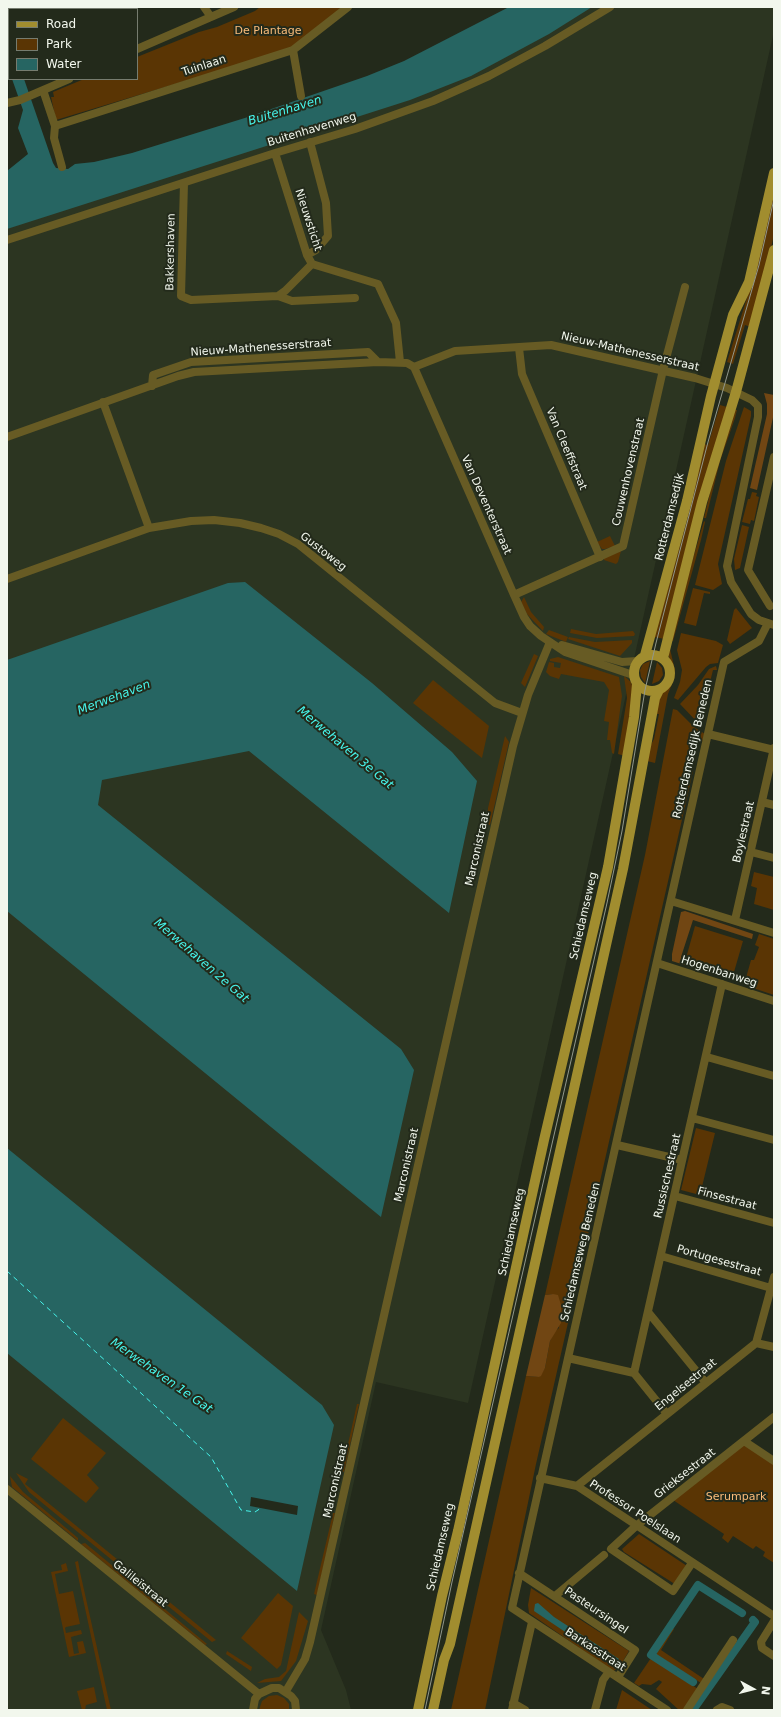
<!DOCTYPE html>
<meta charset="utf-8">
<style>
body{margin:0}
#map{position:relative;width:781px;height:1717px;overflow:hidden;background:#232a1b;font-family:"DejaVu Sans",sans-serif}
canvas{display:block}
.frame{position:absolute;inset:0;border:8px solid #f2f7ed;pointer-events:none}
.legend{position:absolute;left:8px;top:8px;width:130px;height:72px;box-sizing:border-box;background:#232a1b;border:1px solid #767c6f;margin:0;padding:5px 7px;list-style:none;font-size:12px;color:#f2f7ed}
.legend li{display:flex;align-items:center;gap:8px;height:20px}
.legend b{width:20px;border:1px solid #767c6f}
.north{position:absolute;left:733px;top:1669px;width:40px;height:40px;-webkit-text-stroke:3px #232a1b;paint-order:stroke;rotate:97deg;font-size:11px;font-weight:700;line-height:16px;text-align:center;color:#f2f7ed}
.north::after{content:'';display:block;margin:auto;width:14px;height:18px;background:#f2f7ed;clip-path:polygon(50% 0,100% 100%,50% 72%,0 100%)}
</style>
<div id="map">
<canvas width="781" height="1717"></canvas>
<div class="frame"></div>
<ul class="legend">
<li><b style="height:5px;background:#a18d2f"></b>Road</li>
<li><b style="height:11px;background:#5a3504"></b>Park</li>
<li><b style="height:11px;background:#266562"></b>Water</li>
</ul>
<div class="north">N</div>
</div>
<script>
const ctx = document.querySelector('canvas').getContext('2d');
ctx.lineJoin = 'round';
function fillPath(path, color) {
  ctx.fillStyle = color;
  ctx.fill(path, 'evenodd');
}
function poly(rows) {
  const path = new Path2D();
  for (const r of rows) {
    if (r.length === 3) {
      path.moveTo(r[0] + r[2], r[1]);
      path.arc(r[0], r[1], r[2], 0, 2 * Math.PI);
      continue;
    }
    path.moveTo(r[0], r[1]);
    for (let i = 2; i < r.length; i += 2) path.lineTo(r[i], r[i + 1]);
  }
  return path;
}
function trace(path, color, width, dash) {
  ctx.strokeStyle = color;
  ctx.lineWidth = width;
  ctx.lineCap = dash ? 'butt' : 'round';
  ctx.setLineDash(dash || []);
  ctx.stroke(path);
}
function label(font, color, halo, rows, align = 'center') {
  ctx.font = font + ' "DejaVu Sans",sans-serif';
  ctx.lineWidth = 4;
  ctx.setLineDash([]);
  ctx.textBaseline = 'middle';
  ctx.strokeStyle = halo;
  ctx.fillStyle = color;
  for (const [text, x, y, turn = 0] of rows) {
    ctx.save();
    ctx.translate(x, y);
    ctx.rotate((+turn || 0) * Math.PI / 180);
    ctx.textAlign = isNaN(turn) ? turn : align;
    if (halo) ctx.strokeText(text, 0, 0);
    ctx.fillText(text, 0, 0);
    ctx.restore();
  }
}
fillPath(poly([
 [554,7,774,7,774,31,468,1403,376,1382,321,1630,346,1690,351,1710,7,1710,7,212]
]), '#2c3521');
fillPath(poly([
 [260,7,345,7,294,48,56,120,51,97,54,97,53,92,84,79,137,79,137,57,199,32,217,27,255,11],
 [774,186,774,234,766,271,751,327,745,325,733,364,727,362,755,272],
 [720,405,727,407,665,639,654,637,687,520,704,444,708,445],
 [744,407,751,411,751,416,718,564,722,584,713,590,695,585,726,461],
 [734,410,737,410,735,418,720,461,706,518,704,518,710,493,708,492],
 [752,492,757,493,756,496,759,497,754,521,751,520,750,524,742,522,748,499,750,499],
 [704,521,705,522,701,540,673,641,669,640],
 [742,525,749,527,740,568,735,570,734,559],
 [610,536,615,546,605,549,602,549,597,542],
 [621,551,618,562,616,564,604,560,604,558],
 [693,588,710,592,710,594,704,593,696,626,684,623],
 [524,597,531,612,544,627,543,631,527,614,521,602],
 [736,608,752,628,730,644,727,640,734,610],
 [571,629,596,634,633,631,635,634,634,636,597,638,570,633],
 [549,630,568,637,566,642,546,634],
 [681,633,716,641,723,645,718,663,710,664,706,667,678,700,674,698,680,682,682,670,677,650],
 [569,637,595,642,632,640,632,643,620,656,568,639],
 [670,649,675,670,674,679,668,694,655,763,647,761,649,748,654,739,659,714,657,714,656,704,662,691,670,684,673,676,673,669,668,654],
 [534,654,538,656,525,687,521,683],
 [558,657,619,677,622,696,614,754,612,753,610,740,607,740,609,722,604,721,609,690,604,682,561,674,559,679,550,676,546,672,549,662,554,663,554,667,560,668,561,663,550,661,550,659],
 [650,661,645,683,641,677,640,670,643,664],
 [657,662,662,668,663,675,659,681,652,684],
 [716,666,717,670,713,670,700,723,698,723,680,704,698,685,709,669],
 [624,676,631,682,634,691,625,756,618,754,627,698],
 [433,680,489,726,482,758,413,703],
 [673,709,677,710,694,727,705,734,703,742,697,741,690,770,693,771,536,1464,485,1710,451,1710,526,1376,539,1377,545,1368,550,1341,554,1332,559,1328,553,1294,545,1295,645,855],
 [505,736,509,742,490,825,487,824,488,808],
 [754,872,774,877,774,910,754,904,757,888,751,886],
 [695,926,743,941,734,972,686,958],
 [759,934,774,939,774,995,744,985,751,960,754,960,759,947,755,945],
 [696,1128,715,1133,700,1195,681,1190],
 [357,1404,359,1404,344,1472,342,1471],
 [63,1418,106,1453,87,1475,99,1488,86,1503,31,1459],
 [745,1441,774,1459,774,1563,763,1556,765,1552,756,1546,753,1549,733,1536,728,1543,722,1538,724,1534,673,1500],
 [16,1473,28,1479,25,1484,216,1640,212,1642,29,1492],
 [10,1476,23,1492,78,1538,78,1541,12,1487],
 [333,1513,335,1513,317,1595,314,1594],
 [639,1534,690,1568,678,1586,624,1552,622,1549],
 [85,1543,207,1644,205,1645,81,1544],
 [78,1561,80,1572,111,1710,107,1710,75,1562],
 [66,1563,68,1571,55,1574,59,1594,73,1591,80,1624,66,1627,65,1628,66,1633,81,1630,82,1634,71,1637,74,1654,79,1653,77,1642,83,1641,86,1653,69,1657,51,1572,62,1570,61,1565],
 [531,1588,629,1651,619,1668,613,1671,529,1613,528,1605],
 [278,1593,293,1606,281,1665,277,1669,241,1638],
 [299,1612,308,1621,296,1661,281,1681,257,1683,265,1679,279,1677,286,1671],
 [671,1627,674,1629,661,1650,704,1679,701,1683,657,1655,657,1650],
 [227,1651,252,1667,251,1671,226,1654],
 [651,1658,698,1689,684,1710,679,1710,656,1689,662,1682,659,1680,651,1685,642,1684,639,1686,634,1683],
 [94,1687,97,1702,86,1705,85,1710,82,1710,77,1691],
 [622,1690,652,1710,616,1710],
 [277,1695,284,1698,289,1704,289,1710,259,1710,262,1701,269,1696]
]), '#5a3504');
fillPath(poly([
 [764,393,774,395,774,413,757,490,750,488,767,414,767,404],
 [685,911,753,934,752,939,693,920,681,957,734,972,737,977,735,981,672,961,672,954,681,912],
 [553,1294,558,1295,561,1305,561,1323,550,1341,545,1368,541,1376,539,1377,526,1376,545,1295]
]), '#714613');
fillPath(poly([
 [7,7,79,7,76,9,9,9,9,72,7,66],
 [509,7,592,7,549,34,471,76,410,100,7,229,7,171,28,154,18,128,23,110,12,79,24,79,53,163,56,168,68,169,75,164,94,162,132,153,248,117,367,76,404,61],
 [245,582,372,683,452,752,477,781,449,913,249,751,102,780,98,805,401,1049,414,1070,381,1217,7,911,7,660,228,583],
 [7,1148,322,1405,334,1425,297,1591,7,1353],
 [538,1603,554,1617,619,1659,616,1666,534,1611,535,1604]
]), '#266562');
fillPath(poly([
 [251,1497,298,1506,297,1515,250,1506]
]), '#232a1b');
trace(poly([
 [693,1682,651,1655,698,1585,742,1613],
 [693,1710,755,1622,753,1620]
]), '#266562', 8);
trace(poly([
 [7,1271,211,1457,241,1510,255,1512,261,1508]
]), '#46f5ec', 1, [5, 4]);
trace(poly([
 [204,7,211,17],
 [115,9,118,7],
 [137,49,234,7],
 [293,50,301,96],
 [43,90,55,126,54,138,62,167],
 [7,103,20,100,69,79],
 [55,126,293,50,348,7],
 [275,153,307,255,312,264,378,284,396,323,400,362],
 [184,183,181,296,191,300,278,296,292,301,355,298],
 [7,240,275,153,355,129,433,101,489,76,545,46,610,7],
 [307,255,316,250,328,236,326,203,310,142],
 [278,296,285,291,312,264],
 [519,348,522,374,600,557],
 [414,367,455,351,551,345,695,378,727,388,752,400,758,406,758,417,727,566,731,582,751,614,759,620,774,625],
 [152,386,153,375,191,362,368,352,378,362],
 [103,402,149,528],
 [7,437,178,376,194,372,378,362,407,363,414,367,514,595,524,617,530,626,541,636,565,652,633,675],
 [7,579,149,528,191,521,214,520,240,523,261,528,279,534,298,544,495,703,522,713],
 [514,595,623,546,663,370,685,287],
 [770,606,748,570,774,457],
 [562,645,622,662,637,661],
 [708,734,774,750],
 [762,802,774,805],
 [751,852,774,858],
 [671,901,774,933],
 [735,920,774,748],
 [657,963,774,1001],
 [707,1057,774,1076],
 [692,1118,774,1140],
 [617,1145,682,1160],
 [675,1196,774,1223],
 [661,1256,771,1288],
 [648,1312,706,1383],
 [756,1343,774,1347],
 [568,1358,634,1373,667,1414],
 [634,1373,722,984],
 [744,1441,774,1461],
 [540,1478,577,1486,774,1616],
 [577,1486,756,1343,774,1277],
 [7,1489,259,1694],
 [692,1563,673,1591,611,1549,636,1526,774,1417],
 [519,1573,635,1650,618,1677],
 [555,1596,604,1555],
 [774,1621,761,1642,762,1648,774,1656],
 [286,1691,305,1659,310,1642,513,746,528,695,550,642],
 [513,1703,525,1710],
 [253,1710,255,1699,259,1694,272,1688,279,1688,291,1696,295,1701,296,1710],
 [512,1710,532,1622],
 [595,1710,603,1680,608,1673],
 [667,1710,512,1608,724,662,759,641,768,623],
 [687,1710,733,1640],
 [717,1710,722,1707,730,1710]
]), '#675b24', 8);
trace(poly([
 [652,673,18],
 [645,655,687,501,711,396,733,315,749,282,774,173],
 [663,658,702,502,736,392,774,250],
 [418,1710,442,1596,458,1531,544,1140,608,867,634,717,637,684],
 [433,1710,444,1660,450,1644,623,869,655,698,659,690]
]), '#a18d2f', 10);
trace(poly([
 [425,1710,452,1582,607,903,622,831,645,690,656,643,708,442,759,265,774,199]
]), '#92988c', 1);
label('11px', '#fbbc7a', '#232a1b', [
 ["De Plantage",268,31],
 ["Serumpark",736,1497]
]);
label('11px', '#f2f7ed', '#232a1b', [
 ["Tuinlaan",204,66,-18],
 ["Buitenhavenweg",312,130,-17],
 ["Nieuwsticht",308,220,72],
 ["Bakkershaven",171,252,-89],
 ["Nieuw-Mathenesserstraat",261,348,-4],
 ["Nieuw-Mathenesserstraat",630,352,13],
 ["Van Cleeffstraat",566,449,67],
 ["Couwenhovenstraat",629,472,-77],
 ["Van Deventerstraat",486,505,66],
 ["Rotterdamsedijk",670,517,-76],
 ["Gustoweg",323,552,38],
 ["Rotterdamsedijk Beneden",693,749,-77],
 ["Boylestraat",744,832,-77],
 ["Marconistraat",478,849,-77],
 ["Schiedamseweg",584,916,-77],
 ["Hogenbanweg",719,972,18],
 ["Marconistraat",407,1165,-77],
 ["Russischestraat",668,1176,-77],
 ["Finsestraat",727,1199,15],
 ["Schiedamseweg",512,1232,-78],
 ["Schiedamseweg Beneden",581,1252,-77],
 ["Portugesestraat",719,1261,16],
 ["Engelsestraat",686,1385,-39],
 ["Grieksestraat",685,1474,-38],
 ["Marconistraat",336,1481,-77],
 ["Professor Poelslaan",635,1512,33],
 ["Schiedamseweg",441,1547,-77],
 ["Galileïstraat",140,1584,39],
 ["Pasteursingel",596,1611,34],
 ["Barkasstraat",595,1650,33]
]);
label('italic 12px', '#46f5ec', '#232a1b', [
 ["Buitenhaven",285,111,-17],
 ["Merwehaven",114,698,-21],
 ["Merwehaven 3e Gat",345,748,40],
 ["Merwehaven 2e Gat",201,961,41],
 ["Merwehaven 1e Gat",161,1376,35]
]);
</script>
